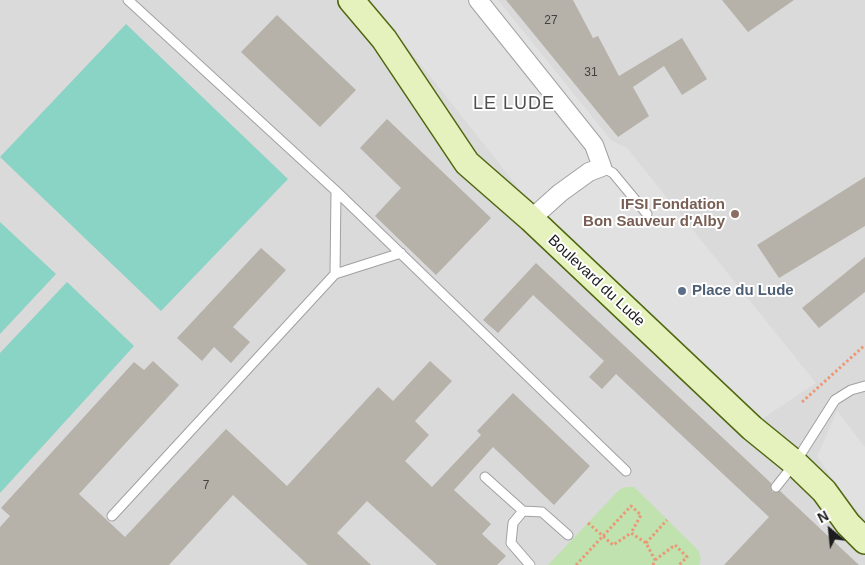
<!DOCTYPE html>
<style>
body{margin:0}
#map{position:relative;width:865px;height:565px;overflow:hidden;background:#edece4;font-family:Helvetica,sans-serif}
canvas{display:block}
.north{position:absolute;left:805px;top:505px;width:50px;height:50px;-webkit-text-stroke:4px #fff;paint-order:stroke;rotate:332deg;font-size:14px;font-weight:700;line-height:20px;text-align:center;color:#1d1d1d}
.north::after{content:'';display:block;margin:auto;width:18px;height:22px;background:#1d1d1d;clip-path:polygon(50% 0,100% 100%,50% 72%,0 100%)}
</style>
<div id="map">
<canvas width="865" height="565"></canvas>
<div class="north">N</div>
</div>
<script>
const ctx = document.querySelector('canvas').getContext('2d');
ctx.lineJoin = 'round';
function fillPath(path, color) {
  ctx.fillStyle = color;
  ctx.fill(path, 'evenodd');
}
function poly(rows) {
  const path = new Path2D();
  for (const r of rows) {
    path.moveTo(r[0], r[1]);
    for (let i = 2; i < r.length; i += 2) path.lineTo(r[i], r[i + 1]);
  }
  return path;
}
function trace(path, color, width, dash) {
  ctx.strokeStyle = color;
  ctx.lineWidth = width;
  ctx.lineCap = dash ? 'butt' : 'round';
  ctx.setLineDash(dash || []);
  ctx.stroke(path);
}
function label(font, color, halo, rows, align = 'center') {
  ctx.font = font + ' Helvetica,sans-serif';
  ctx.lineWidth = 4;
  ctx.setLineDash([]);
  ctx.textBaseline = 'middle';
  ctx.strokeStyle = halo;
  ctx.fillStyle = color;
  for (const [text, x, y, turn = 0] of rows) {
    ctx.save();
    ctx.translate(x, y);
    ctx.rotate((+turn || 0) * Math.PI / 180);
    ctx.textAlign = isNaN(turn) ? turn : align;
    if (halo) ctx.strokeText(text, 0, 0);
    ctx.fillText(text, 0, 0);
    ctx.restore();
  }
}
fillPath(poly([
 [0,0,865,0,865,565,0,565]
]), '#dbdada');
fillPath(poly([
 [627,487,634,487,698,550,701,559,699,565,548,565,620,489]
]), '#bfe2af');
fillPath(poly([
 [126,24,288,179,161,311,0,157],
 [0,222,56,274,0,334],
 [67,282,134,346,0,493,0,353]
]), '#8ad4c5');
fillPath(poly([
 [370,0,498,0,612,141,627,148,816,383,759,421,527,199],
 [837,411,865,447,865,519,854,508,817,457]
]), '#e1e1e1');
fillPath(poly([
 [506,0,573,0,593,38,598,36,619,76,682,38,707,79,682,95,664,66,633,87,649,116,618,137],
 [722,0,794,0,748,32],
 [277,15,356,90,320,127,241,52],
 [387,119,491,218,436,275,375,216,401,188,360,148],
 [865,177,865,226,779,278,757,245],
 [261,248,286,270,233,327,250,342,231,363,214,347,202,361,177,338],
 [865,257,865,292,819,328,802,308],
 [536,263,771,483,772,492,780,491,859,565,724,565,769,517,616,374,602,389,589,377,604,361,533,295,498,333,483,320],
 [153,361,179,385,79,494,125,537,226,429,287,486,378,387,393,401,430,361,452,381,415,421,429,435,405,461,432,487,481,435,477,431,513,393,590,466,554,505,493,447,454,490,491,524,482,534,506,556,497,565,437,565,367,501,337,533,371,565,308,565,233,495,169,565,0,565,0,527,10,516,1,508,134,362,144,370]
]), '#b6b2aa');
const lane = poly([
 [128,0,336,191,626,471],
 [602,167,613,173,647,214],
 [335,274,401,253],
 [485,477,523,511],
 [776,487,795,463,835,400,851,390,865,386],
 [112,516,335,274,336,191],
 [530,565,511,543,513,523,523,511,542,512,568,535]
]);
const street = poly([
 [478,0,594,145,602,167,589,172,560,193,531,219]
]);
const secondary = poly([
 [351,0,384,39,467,163,531,219,752,428,795,463,824,491,848,524,865,541]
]);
trace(lane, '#a1a1a1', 11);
trace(street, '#a1a1a1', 20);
trace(secondary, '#4f6810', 28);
trace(poly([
 [802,402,865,345],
 [588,523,603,536,631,506,641,515,631,533],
 [646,543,667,520],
 [655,560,675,545,687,557,679,565],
 [576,565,603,536,613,545,631,533,646,543,655,560,653,565]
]), '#eb9877', 3, [2.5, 2.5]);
trace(lane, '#fff', 9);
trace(street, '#fff', 18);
trace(secondary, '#e6f2bd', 25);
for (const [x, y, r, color] of [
 [735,214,5,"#8d6e63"],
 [682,291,5,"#5c6f8a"]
]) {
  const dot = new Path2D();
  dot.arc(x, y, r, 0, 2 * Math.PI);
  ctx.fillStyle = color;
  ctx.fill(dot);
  trace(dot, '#fff', 2);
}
label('12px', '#434240', null, [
 ["27",551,21],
 ["31",591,73],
 ["7",206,486]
]);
label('bold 15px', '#785e54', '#fff', [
 ["IFSI Fondation",725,205],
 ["Bon Sauveur d'Alby",725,222]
], 'right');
label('15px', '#1d1d1d', '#fff', [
 ["Boulevard du Lude",596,281,43]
]);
label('bold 15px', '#4e5e75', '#fff', [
 ["Place du Lude",692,291]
], 'left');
ctx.letterSpacing = '1px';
label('18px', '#505050', '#fff', [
 ["LE LUDE",514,104]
]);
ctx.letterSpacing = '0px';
</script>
